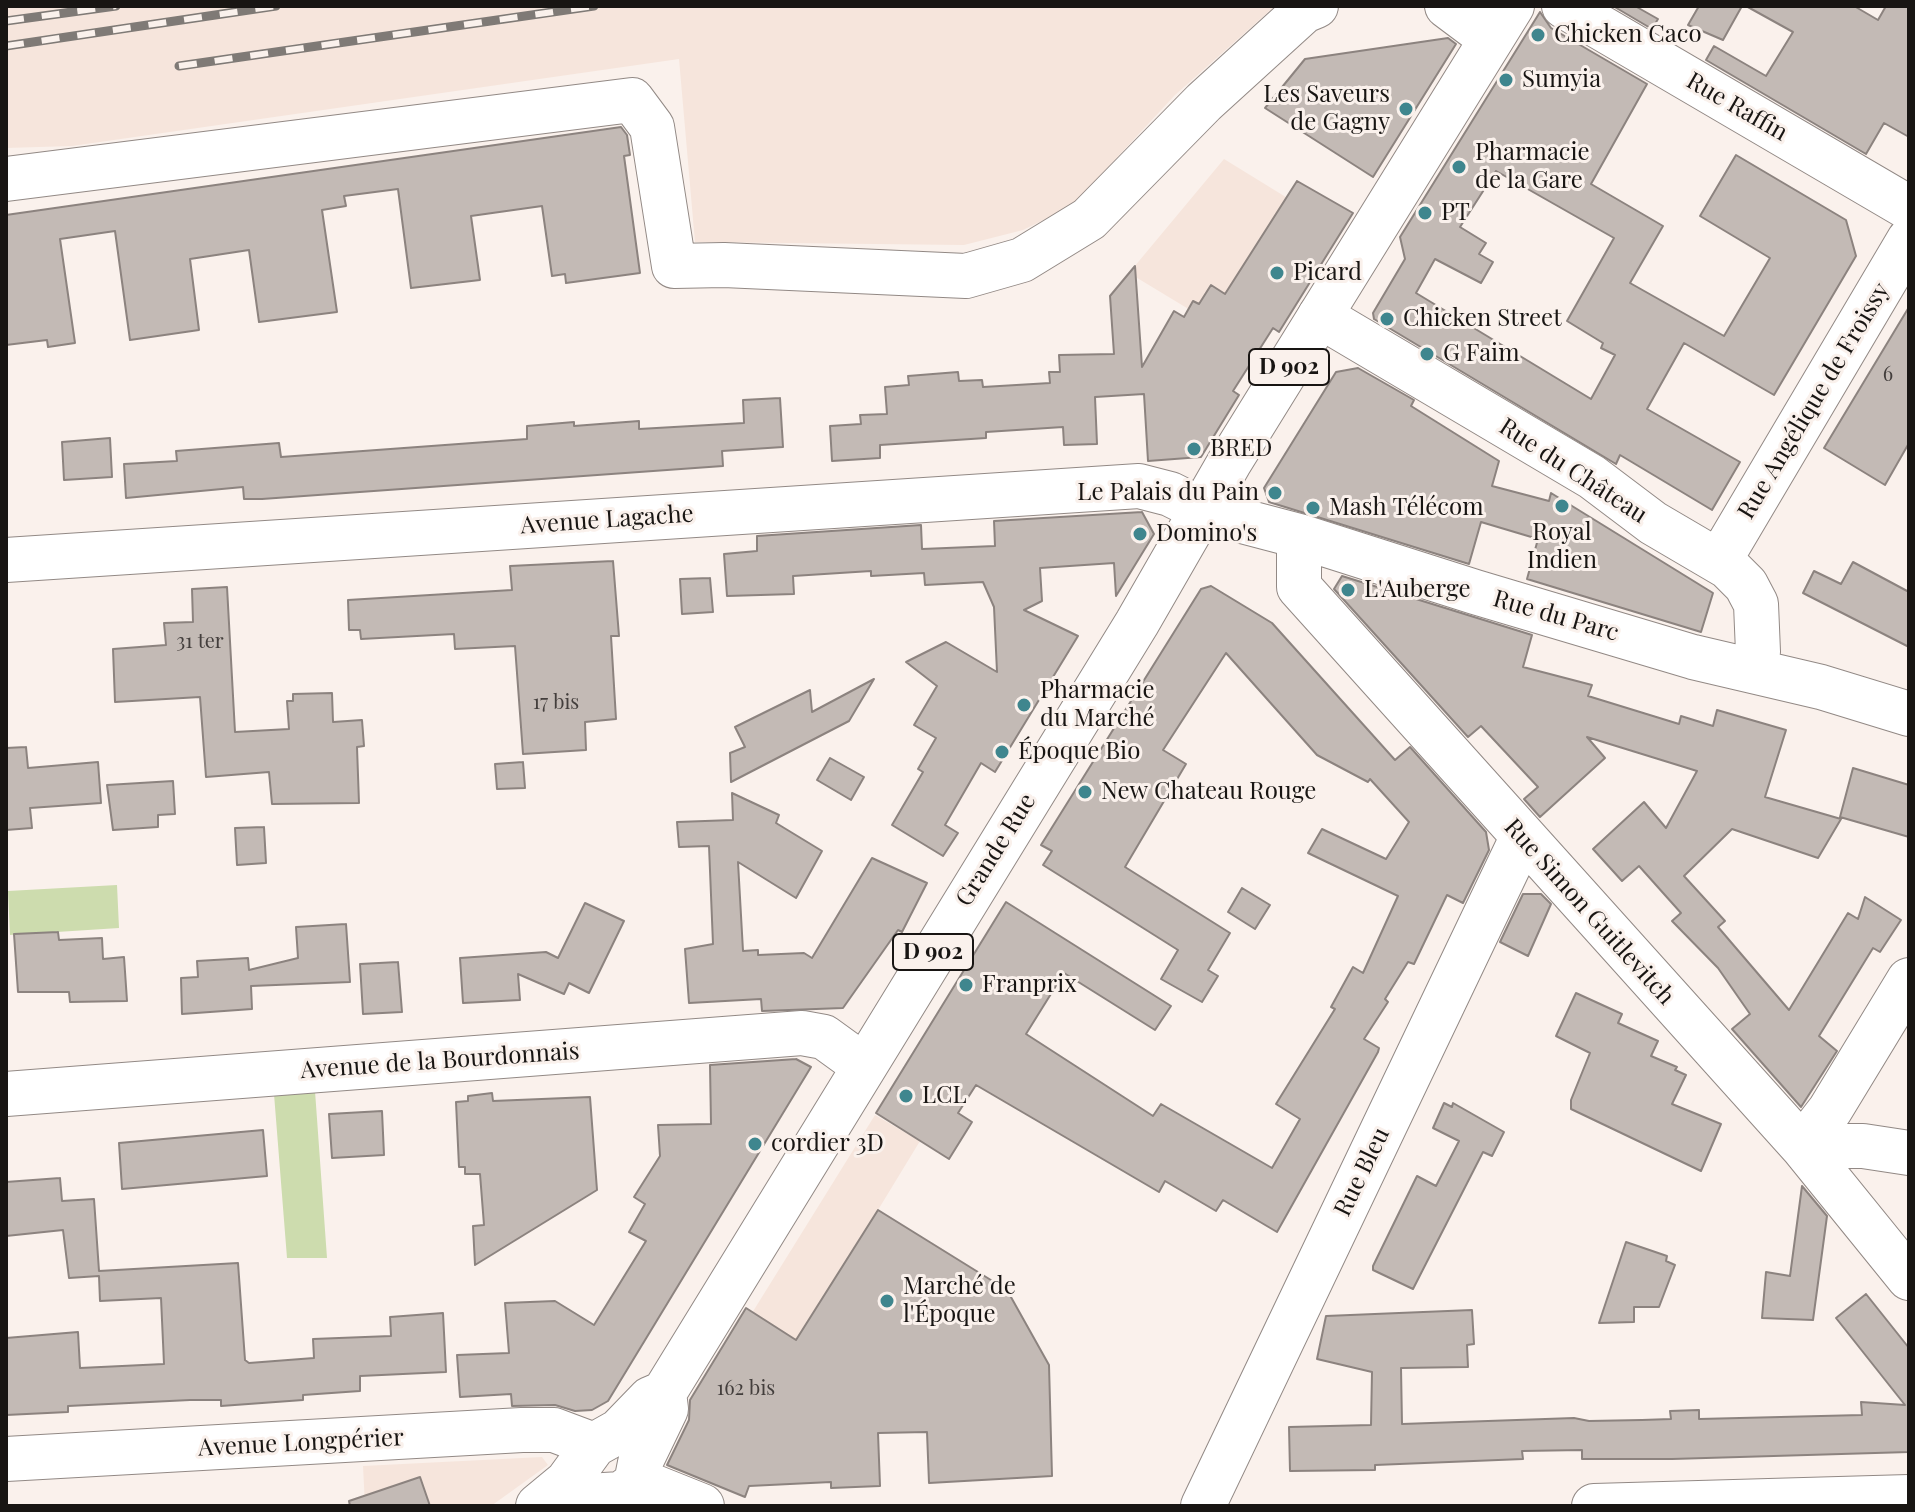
<!DOCTYPE html>
<meta charset="utf-8">
<style>
body{margin:0}
#map{position:relative;width:1915px;height:1512px;overflow:hidden;background:#faf1ec;font-family:"Playfair Display",serif}
canvas{display:block}
.frame{position:absolute;inset:0;border:8px solid #181513;pointer-events:none}
</style>
<div id="map">
<canvas width="1915" height="1512"></canvas>
<div class="frame"></div>
</div>
<script>
const ctx = document.querySelector('canvas').getContext('2d');
ctx.lineJoin = 'round';
function fillPath(path, color) {
  ctx.fillStyle = color;
  ctx.fill(path, 'evenodd');
}
function poly(rows) {
  const path = new Path2D();
  for (const r of rows) {
    path.moveTo(r[0], r[1]);
    for (let i = 2; i < r.length; i += 2) path.lineTo(r[i], r[i + 1]);
  }
  return path;
}
function trace(path, color, width, dash) {
  ctx.strokeStyle = color;
  ctx.lineWidth = width;
  ctx.lineCap = dash ? 'butt' : 'round';
  ctx.setLineDash(dash || []);
  ctx.stroke(path);
}
function label(font, color, halo, rows, align = 'center') {
  ctx.font = font + ' "Playfair Display",serif';
  ctx.lineWidth = 6;
  ctx.setLineDash([]);
  ctx.textBaseline = 'middle';
  ctx.strokeStyle = halo;
  ctx.fillStyle = color;
  for (const [text, x, y, turn = 0] of rows) {
    ctx.save();
    ctx.translate(x, y);
    ctx.rotate((+turn || 0) * Math.PI / 180);
    ctx.textAlign = isNaN(turn) ? turn : align;
    if (halo) ctx.strokeText(text, 0, 0);
    ctx.fillText(text, 0, 0);
    ctx.restore();
  }
}
fillPath(poly([
 [6,6,1275,6,1175,95,1072,206,1023,230,964,245,695,242,679,59,72,146,6,148],
 [1224,159,1341,231,1279,332,1254,316,1238,339,1129,273],
 [875,1115,920,1141,878,1210,1007,1290,1049,1365,1052,1476,931,1483,926,1385,789,1362,752,1313],
 [542,1457,548,1465,491,1506,365,1506,363,1466]
]), '#f6e5dc');
fillPath(poly([
 [117,885,119,928,10,935,8,891],
 [315,1091,327,1258,287,1258,274,1094]
]), '#cddcae');
const building = poly([
 [1613,6,1635,6,1658,19,1652,29,1613,6],
 [1699,6,1742,6,1723,40,1688,25,1699,6],
 [1746,6,1854,6,1878,20,1886,6,1909,6,1909,137,1884,123,1866,154,1706,60,1714,46,1766,76,1793,32,1746,6],
 [1540,12,1551,28,1647,84,1591,184,1663,226,1630,283,1724,336,1770,258,1700,216,1736,155,1846,220,1856,256,1774,395,1684,343,1647,409,1740,462,1712,510,1620,455,1616,464,1374,319,1373,313,1405,259,1400,237,1540,12],
 [1496,171,1614,238,1567,321,1603,343,1601,348,1615,355,1591,399,1416,293,1435,259,1481,283,1493,262,1479,254,1486,243,1460,227,1496,171],
 [1448,38,1456,44,1373,177,1265,108,1305,59,1448,38],
 [621,127,627,135,630,155,624,156,640,273,566,283,565,274,552,276,542,206,471,216,480,280,411,288,398,189,344,196,346,206,322,210,337,312,259,322,249,250,190,259,199,330,130,340,115,231,60,239,75,343,48,347,47,340,6,345,6,215,621,127],
 [1297,181,1353,213,1279,332,1273,328,1233,391,1239,395,1201,457,1148,461,1144,394,1095,397,1097,444,1064,445,1063,427,986,432,986,438,880,445,880,458,832,461,830,426,861,424,860,415,887,414,885,387,909,385,908,376,958,372,959,381,982,380,983,387,1050,383,1049,372,1060,372,1059,355,1114,354,1110,296,1135,266,1142,367,1174,311,1184,317,1193,301,1199,304,1211,285,1225,294,1297,181],
 [1909,307,1909,443,1885,485,1824,448,1909,307],
 [1358,368,1414,400,1411,406,1499,461,1492,486,1549,501,1551,493,1713,593,1701,632,1527,579,1538,539,1481,522,1469,564,1269,502,1264,488,1336,372,1358,368],
 [780,398,783,447,722,451,723,466,262,499,244,499,243,487,126,498,124,464,177,461,176,451,279,443,281,457,527,439,527,426,574,422,574,426,639,421,639,429,744,423,743,400,780,398],
 [110,438,112,477,64,480,62,442,110,438],
 [1142,512,1154,534,1116,596,1114,563,1040,568,1042,601,1024,610,1078,636,995,772,981,763,945,825,958,833,943,856,892,825,923,772,918,769,936,738,914,725,937,686,906,662,946,642,997,672,994,607,983,582,925,585,924,573,871,576,871,571,793,576,794,594,727,596,724,554,757,551,757,536,921,525,922,549,995,546,994,521,1142,512],
 [613,561,619,636,611,636,616,719,585,722,586,750,523,754,515,646,455,649,454,634,361,639,360,630,349,630,348,600,512,590,510,566,613,561],
 [1853,562,1909,592,1909,647,1803,593,1814,571,1841,584,1853,562],
 [1342,576,1532,635,1523,667,1592,685,1588,696,1679,724,1681,716,1713,726,1717,710,1786,730,1765,797,1841,819,1818,858,1732,829,1684,876,1725,921,1718,927,1789,1010,1848,913,1858,919,1865,897,1901,920,1880,952,1873,948,1819,1036,1837,1051,1801,1107,1732,1029,1750,1014,1718,968,1672,921,1681,913,1639,866,1622,881,1593,849,1644,802,1666,828,1697,771,1587,737,1605,758,1540,817,1524,799,1538,787,1481,726,1468,737,1334,589,1342,576],
 [710,578,713,612,682,614,680,579,710,578],
 [1211,586,1272,623,1395,760,1410,747,1486,832,1489,850,1463,903,1447,895,1414,964,1408,962,1385,999,1388,1002,1364,1039,1379,1048,1378,1052,1277,1232,1223,1200,1216,1211,1165,1181,1159,1192,976,1085,958,1113,972,1122,949,1159,876,1113,1006,902,1171,1006,1155,1030,1064,973,1026,1034,1153,1116,1161,1104,1272,1168,1300,1119,1276,1104,1335,1009,1331,1007,1353,967,1363,973,1398,896,1308,853,1322,829,1386,859,1409,822,1370,779,1368,782,1317,755,1226,653,1163,750,1186,764,1125,867,1230,933,1208,970,1218,976,1202,1002,1161,979,1178,950,1043,865,1052,851,1041,845,1201,589,1211,586],
 [227,587,235,732,289,729,287,701,293,701,293,694,332,693,333,722,362,720,364,746,357,747,359,803,272,804,269,772,206,777,200,697,115,702,113,649,166,645,164,623,193,622,192,589,227,587],
 [874,679,849,721,731,782,730,753,745,747,735,727,810,690,812,712,874,679],
 [26,747,28,768,98,762,101,803,30,808,32,828,6,830,6,748,26,747],
 [830,758,864,777,851,800,817,780,830,758],
 [523,762,525,788,497,789,495,764,523,762],
 [1853,768,1909,785,1909,837,1840,817,1853,768],
 [173,781,175,814,158,815,158,827,113,830,107,785,173,781],
 [732,793,779,815,776,823,822,851,796,898,738,862,743,951,758,950,758,955,804,953,812,958,872,858,927,883,902,932,898,930,843,1008,762,1011,761,999,689,1003,685,949,713,944,709,846,679,847,677,822,733,820,732,793],
 [264,827,266,863,237,865,235,828,264,827],
 [1242,888,1270,905,1255,929,1228,912,1242,888],
 [1523,894,1541,894,1551,904,1528,956,1500,942,1523,894],
 [585,903,624,921,589,993,569,983,564,994,518,974,520,1000,463,1003,460,958,546,952,558,958,585,903],
 [346,924,350,982,251,986,252,1009,182,1014,181,978,198,977,197,961,248,958,249,970,298,958,296,927,346,924],
 [58,932,59,940,102,938,103,959,124,957,127,1001,70,1002,69,992,18,992,14,934,58,932],
 [398,962,402,1012,363,1014,360,964,398,962],
 [1576,993,1622,1014,1618,1023,1658,1041,1651,1056,1677,1067,1675,1070,1686,1075,1672,1104,1721,1124,1701,1171,1571,1109,1571,1100,1590,1053,1556,1036,1576,993],
 [796,1059,811,1067,608,1401,592,1410,575,1411,555,1405,512,1406,511,1394,460,1397,457,1355,509,1353,505,1303,555,1301,594,1325,646,1241,629,1232,645,1204,634,1197,660,1156,658,1125,711,1124,710,1065,796,1059],
 [492,1093,493,1101,590,1097,597,1190,475,1265,473,1226,484,1225,480,1174,465,1174,465,1167,459,1167,456,1102,468,1101,468,1096,492,1093],
 [1444,1103,1452,1107,1453,1103,1504,1132,1492,1156,1483,1152,1413,1289,1373,1270,1373,1266,1417,1176,1436,1186,1459,1141,1433,1128,1444,1103],
 [382,1111,384,1155,332,1158,329,1114,382,1111],
 [263,1130,267,1176,122,1189,119,1143,263,1130],
 [60,1178,62,1201,94,1199,99,1271,238,1263,245,1360,249,1363,314,1358,313,1339,391,1336,390,1317,443,1313,446,1372,360,1376,360,1391,303,1395,303,1400,221,1406,221,1400,190,1400,68,1406,68,1412,6,1415,6,1338,78,1332,80,1368,164,1364,161,1298,100,1301,99,1276,69,1278,63,1230,6,1236,6,1182,60,1178],
 [1802,1186,1827,1216,1813,1320,1762,1318,1766,1272,1790,1276,1802,1186],
 [878,1210,1007,1290,1049,1365,1052,1476,929,1483,927,1432,878,1433,880,1486,831,1488,831,1482,749,1486,745,1497,667,1465,689,1420,690,1400,746,1308,796,1340,878,1210],
 [1626,1242,1667,1256,1666,1261,1675,1265,1659,1307,1634,1307,1634,1322,1599,1323,1626,1242],
 [1866,1294,1909,1348,1909,1452,1672,1459,1582,1459,1582,1450,1522,1451,1523,1459,1375,1465,1375,1470,1290,1471,1289,1427,1371,1425,1372,1372,1317,1359,1326,1316,1472,1310,1474,1344,1467,1345,1468,1367,1401,1368,1402,1424,1574,1418,1589,1421,1642,1420,1671,1419,1670,1411,1699,1410,1699,1419,1862,1415,1861,1402,1905,1405,1836,1318,1866,1294],
 [420,1477,430,1506,350,1506,349,1501,420,1477]
]);
fillPath(building, '#c3bab5');
trace(building, '#8c837f', 2);
const minor = poly([
 [1447,6,1491,39],
 [1564,6,1909,208],
 [6,179,632,100,652,127,674,266,724,265,966,276,1022,260,1089,219,1204,102,1304,11,1316,6],
 [1320,316,1592,477,1653,523,1728,567,1746,585,1756,604,1758,652,1752,669],
 [1299,536,1299,587,1802,1146,1909,1278],
 [6,560,1139,486,1170,494,1204,511,1299,536,1475,592,1693,657,1821,687,1909,714],
 [1719,561,1909,240],
 [6,1094,802,1033,824,1037,864,1066],
 [1802,1146,1830,1110,1909,980],
 [1802,1146,1863,1146,1909,1153],
 [6,1459,522,1430,554,1430,594,1445],
 [637,1480,702,1506],
 [1203,1506,1522,838],
 [1594,1506,1909,1497]
]);
const major = poly([
 [538,1506,567,1482,594,1445,619,1431,650,1399,664,1393,1137,623,1229,463,1512,6],
 [567,1506,604,1495,621,1494,636,1483,640,1463,666,1409,664,1393]
]);
trace(minor, '#928985', 46);
trace(major, '#928985', 46);
trace(minor, '#fff', 44);
trace(major, '#fff', 44);
const rail = poly([
 [6,21,116,6],
 [6,46,276,6],
 [179,66,594,6]
]);
trace(rail, '#7f7a76', 9);
trace(rail, '#faf1ec', 6, [18]);
for (const [x, y, r, color] of [
 [1538,35,8,"#3f868e"],
 [1506,80,8,"#3f868e"],
 [1406,109,8,"#3f868e"],
 [1459,167,8,"#3f868e"],
 [1425,213,8,"#3f868e"],
 [1277,273,8,"#3f868e"],
 [1387,319,8,"#3f868e"],
 [1427,354,8,"#3f868e"],
 [1194,449,8,"#3f868e"],
 [1275,493,8,"#3f868e"],
 [1562,506,8,"#3f868e"],
 [1313,508,8,"#3f868e"],
 [1140,534,8,"#3f868e"],
 [1348,590,8,"#3f868e"],
 [1024,705,8,"#3f868e"],
 [1002,752,8,"#3f868e"],
 [1085,792,8,"#3f868e"],
 [966,985,8,"#3f868e"],
 [906,1096,8,"#3f868e"],
 [755,1144,8,"#3f868e"],
 [887,1301,8,"#3f868e"]
]) {
  const dot = new Path2D();
  dot.arc(x, y, r, 0, 2 * Math.PI);
  ctx.fillStyle = color;
  ctx.fill(dot);
  trace(dot, '#faf1ec', 3);
}
label('20px', '#433e3c', null, [
 ["6",1888,375],
 ["31 ter",200,642],
 ["17 bis",556,703],
 ["162 bis",746,1389]
]);
for (const [x, y, w] of [
 [1289,367,80],
 [933,952,80]
]) {
  const box = new Path2D();
  box.roundRect(x - w / 2, y - 18, w, 36, 6);
  ctx.fillStyle = '#faf1ec';
  ctx.fill(box);
  trace(box, '#181513', 2);
}
label('bold 22px', '#181513', null, [
 ["D 902",1289,367],
 ["D 902",933,952]
]);
label('24px', '#181513', '#faf1ec', [
 ["Chicken Caco",1554,35],
 ["Sumyia",1522,80],
 ["Les Saveurs",1390,95,"right"],
 ["de Gagny",1390,123,"right"],
 ["Pharmacie",1475,153],
 ["de la Gare",1475,181],
 ["PT",1441,213],
 ["Picard",1293,273],
 ["Chicken Street",1403,319],
 ["G Faim",1443,354],
 ["BRED",1210,449],
 ["Le Palais du Pain",1259,493,"right"],
 ["Mash Télécom",1329,508],
 ["Royal",1562,533,"center"],
 ["Indien",1562,561,"center"],
 ["Domino's",1156,534],
 ["L'Auberge",1364,590],
 ["Pharmacie",1040,691],
 ["du Marché",1040,719],
 ["Époque Bio",1018,752],
 ["New Chateau Rouge",1101,792],
 ["Franprix",982,985],
 ["LCL",922,1096],
 ["cordier 3D",771,1144],
 ["Marché de",903,1287],
 ["l'Époque",903,1315]
], 'left');
label('24px', '#181513', '#faf1ec', [
 ["Rue Raffin",1737,107,30],
 ["Rue Angélique de Froissy",1814,401,-59],
 ["Rue du Château",1573,471,33],
 ["Avenue Lagache",607,520,-4],
 ["Rue du Parc",1556,616,16],
 ["Grande Rue",996,850,-58],
 ["Rue Simon Guitlevitch",1589,912,48],
 ["Avenue de la Bourdonnais",440,1061,-4],
 ["Rue Bleu",1362,1172,-64],
 ["Avenue Longpérier",301,1443,-3]
]);
</script>
